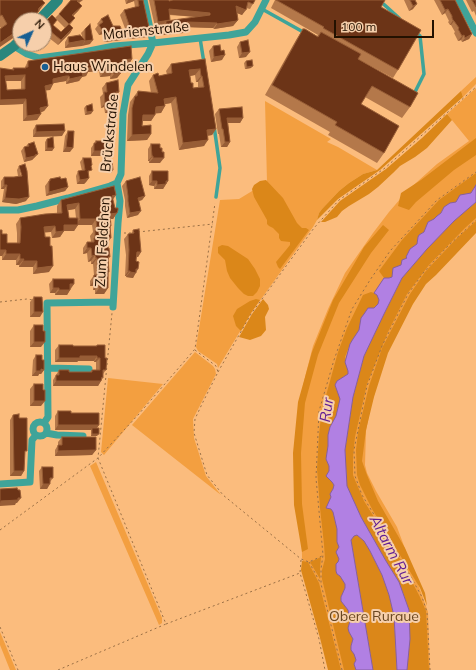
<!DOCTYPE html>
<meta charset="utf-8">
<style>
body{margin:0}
#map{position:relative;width:476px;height:670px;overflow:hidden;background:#fbbc7d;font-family:Mulish,sans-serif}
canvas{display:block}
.north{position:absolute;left:12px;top:12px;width:40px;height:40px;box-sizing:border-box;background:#f6cfab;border:1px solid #a28367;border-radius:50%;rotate:45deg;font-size:11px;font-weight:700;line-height:16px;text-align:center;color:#231100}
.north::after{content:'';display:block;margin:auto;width:14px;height:18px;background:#175f93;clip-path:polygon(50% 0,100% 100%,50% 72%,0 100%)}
.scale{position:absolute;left:334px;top:20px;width:100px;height:18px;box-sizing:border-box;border:2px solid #231100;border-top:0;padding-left:5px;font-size:12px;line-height:14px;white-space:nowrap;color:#231100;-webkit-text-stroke:3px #f6cfab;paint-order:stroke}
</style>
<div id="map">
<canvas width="476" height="670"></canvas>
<div class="north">N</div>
<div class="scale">100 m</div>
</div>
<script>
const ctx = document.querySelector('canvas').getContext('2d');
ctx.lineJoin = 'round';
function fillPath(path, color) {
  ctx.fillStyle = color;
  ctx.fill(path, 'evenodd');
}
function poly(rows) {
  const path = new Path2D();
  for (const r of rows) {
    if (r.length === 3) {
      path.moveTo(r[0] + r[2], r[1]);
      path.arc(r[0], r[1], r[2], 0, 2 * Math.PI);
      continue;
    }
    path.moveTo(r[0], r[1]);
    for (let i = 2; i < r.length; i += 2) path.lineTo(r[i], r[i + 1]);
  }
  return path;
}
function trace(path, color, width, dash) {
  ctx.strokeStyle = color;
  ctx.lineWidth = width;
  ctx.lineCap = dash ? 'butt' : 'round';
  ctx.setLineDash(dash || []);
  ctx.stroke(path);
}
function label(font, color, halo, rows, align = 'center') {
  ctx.font = font + ' Mulish,sans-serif';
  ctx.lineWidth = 4;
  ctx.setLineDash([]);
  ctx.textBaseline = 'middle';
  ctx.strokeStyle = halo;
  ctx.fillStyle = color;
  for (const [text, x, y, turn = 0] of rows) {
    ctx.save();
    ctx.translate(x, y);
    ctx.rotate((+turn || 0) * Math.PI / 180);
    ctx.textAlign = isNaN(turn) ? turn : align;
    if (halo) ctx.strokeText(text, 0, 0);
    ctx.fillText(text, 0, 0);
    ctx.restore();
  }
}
fillPath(poly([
 [476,77,476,84,463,97,461,91],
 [476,88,476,227,432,273,401,322,383,362,370,410,366,431,365,465,367,473,376,491,397,527,417,581,428,612,430,670,332,670,302,558,299,404,306,373,313,346,328,309,345,273,373,233,389,212,407,191,437,164,469,141,447,114],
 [265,101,331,139,327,142,338,147,377,170,363,174,349,183,339,191,322,209,319,213,317,220,313,227,251,313,218,368,217,364,198,351,196,347,220,200,239,199,267,182],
 [195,352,213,366,215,369,216,374,193,419,194,438,206,476,221,495,132,425],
 [108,378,163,384,104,455,101,452],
 [96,462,162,618,162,623,159,625,90,466],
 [0,632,16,670,10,670,0,645]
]), '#f39f40');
fillPath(poly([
 [461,91,463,97,380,170,338,199,317,220,319,213,322,209,339,191,349,183,363,174,377,170],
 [447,114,452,120,427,148,415,157,400,166,393,173,378,187,369,194,349,206,342,211,337,217,325,222,321,222,340,201,386,169,422,138],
 [476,138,476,155,454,170,416,202,409,210,398,206,401,193,421,180],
 [476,173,476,185,471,193,456,202,448,204,443,209,441,213,437,216,434,219,428,222,424,232,419,235,418,237,417,244,410,249,407,258,404,259,401,265,393,271,392,277,389,278,384,278,379,271,402,240,439,200],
 [266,180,283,198,297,223,302,228,306,228,309,230,280,269,278,267,276,262,286,250,290,245,290,242,281,241,279,238,279,234,273,228,269,226,267,224,267,220,254,197,252,189,254,185,260,181],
 [476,202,476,218,465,228,429,265,407,294,388,332,367,384,355,437,353,457,353,475,355,480,364,501,400,559,420,597,426,611,429,670,407,670,410,639,409,610,406,601,399,582,386,561,361,517,347,486,345,450,353,397,364,356,384,314,402,278,427,249,454,221],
 [476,221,476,233,436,275,426,284,413,304,388,353,374,397,366,430,362,461,367,475,378,501,405,548,425,593,427,606,420,588,372,509,360,485,357,475,356,450,358,432,369,386,382,348,410,294,425,272,456,239],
 [383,225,389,230,371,253,339,303,318,355,305,403,301,453,302,504,308,549,302,552,294,505,293,453,298,402,312,352,333,300,364,247],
 [222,245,228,246,248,259,255,269,260,279,260,286,257,292,253,296,248,296,244,294,238,288,230,278,227,271,225,260,218,253,218,247],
 [371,292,374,293,377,295,379,300,378,304,361,318,359,330,353,339,350,344,345,357,348,371,348,374,337,381,335,385,340,399,336,416,330,427,328,435,328,446,326,459,329,466,329,471,326,476,332,482,334,485,333,489,330,494,331,497,328,509,331,509,333,512,337,529,337,542,339,547,336,552,339,559,338,562,336,564,336,571,337,574,340,576,345,584,345,588,341,597,341,601,348,610,349,615,349,632,353,639,351,646,352,651,354,654,356,660,354,664,356,670,344,670,322,579,322,570,325,559,324,544,320,508,317,469,319,435,321,416,324,403,338,352,347,328,363,295],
 [256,299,260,300,251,313,241,331,236,326,233,316,237,309,250,301],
 [263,299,268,305,269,309,265,317,266,330,261,336,250,340,239,337,252,314],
 [357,535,364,541,370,551,382,575,389,595,394,616,397,670,373,670,351,540,354,536],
 [321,557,320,569,320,579,310,562],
 [302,561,308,562,319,583,341,670,328,670,320,638,301,570]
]), '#db8719');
const water = poly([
 [476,185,476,202,454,221,427,249,402,278,384,314,364,356,353,397,345,450,347,486,361,517,386,561,399,582,409,610,410,639,407,670,397,670,394,616,389,595,382,575,370,551,364,541,357,535,354,536,351,540,373,670,356,670,354,664,356,660,354,654,351,650,351,646,353,639,349,632,348,628,350,621,349,615,348,610,341,601,341,597,345,588,345,584,340,576,337,574,336,571,336,564,338,562,339,559,336,552,339,547,337,542,337,529,333,512,331,509,326,508,331,497,330,494,333,489,334,485,332,482,326,476,329,471,329,466,326,459,328,446,328,435,330,427,336,416,340,399,335,385,337,381,348,374,348,371,345,362,350,344,353,339,359,330,361,318,364,314,368,308,374,308,378,304,379,300,377,295,374,293,384,278,389,278,392,277,393,268,401,265,402,260,407,258,406,257,410,249,417,244,418,237,419,235,424,232,428,222,434,219,437,216,441,213,444,207,450,203,456,202,460,195,471,193,476,185]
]);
fillPath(water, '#b180e3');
trace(water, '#865f9f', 1);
trace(poly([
 [138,232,213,224],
 [124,233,131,233],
 [0,302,27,299,33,300],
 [195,350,216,366,218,372,202,404,195,419,194,433,207,475,223,495,301,559,309,562,322,556],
 [218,372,251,314,314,228,339,200,385,168,476,87],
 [0,530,98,458,112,313],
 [301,560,300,573,319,639,325,670],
 [309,562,321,584],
 [166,624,300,573],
 [0,627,18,670],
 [58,670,166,624,98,458,138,415,195,349,215,203],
 [342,670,321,584,321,569,323,555,316,478,319,411,334,360,352,309,370,280,390,251,427,211,437,200,476,172],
 [430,670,427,612,422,597,397,552,362,495,355,476,354,450,367,386,382,346,408,294,424,272,447,247,476,220]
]), '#996f45', 1, [2, 3]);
trace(poly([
 [379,0,399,18],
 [262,9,305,33],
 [200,38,204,63],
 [412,93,414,94,424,74,420,36,416,33],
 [214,126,220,168,216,197]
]), '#3fa499', 3.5);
trace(poly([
 [459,0,476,33],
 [14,46,27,54,39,58,84,52,114,46,153,43,229,35,246,32,255,22,266,0],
 [0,210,18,210,37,206,68,198,110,186,117,183,121,174,123,114,128,85,148,54,153,43,144,0],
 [113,307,118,223,120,201,117,183],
 [48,368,89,369],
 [40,429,7],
 [44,423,48,417,47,303,113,302],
 [46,433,57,435,83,436],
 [0,484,30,482,32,440,36,435]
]), '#3fa499', 7);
trace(poly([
 [39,20,58,0],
 [0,56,14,46,20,40]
]), '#2b867d', 10);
fillPath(poly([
 [0,0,40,10,32,20,20,20,20,32,19,34,1,28,0,27],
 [83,0,79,3,82,6,78,11,73,16,75,18,70,25,73,28,70,33,58,45,44,34,44,23,55,18,59,14],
 [57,20,65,28,61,32,53,25],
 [125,0,143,0,150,32,147,37,129,39,120,15,124,10,135,7,134,1,126,4],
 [149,0,169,0,169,1,255,0,250,9,246,8,242,15,237,13,238,20,233,26,214,29,213,28,187,27,183,33,162,35,163,26,155,27],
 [169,15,198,17,170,21],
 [275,0,385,0,381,7,398,70,393,78,358,59,410,107,402,118,365,97,361,104,384,153,377,163,328,135,330,132,265,95,296,40,303,29,317,36,318,35,271,8],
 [404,0,415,0,413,9,409,11],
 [434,0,455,0,472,34,469,39,462,42,461,40,458,41,454,33,455,32,451,25,450,25,448,22,449,21,445,13,442,15],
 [466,0,476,0,476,16,474,11,472,12],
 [101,19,113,26,124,35,121,40,104,42,103,34,99,35,95,29,98,25,97,24],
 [85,29,90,44,65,48,65,42,68,37,82,36,81,33],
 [240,42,246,57,239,58,237,47],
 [213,46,221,51,222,60,211,62,209,51],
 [132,59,129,64,122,65,121,73,117,78,110,79,110,76,100,77,99,71,88,72,86,76,82,77,79,81,66,84,66,81,53,83,53,84,50,90,46,90,48,106,44,111,41,112,37,120,23,121,23,104,0,105,0,68,12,70,13,68,25,68,25,67,28,61],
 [5,81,21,81,21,89,7,90],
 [205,59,216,129,212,135,208,136,204,146,179,150,171,103,165,104,165,106,161,113,155,113,155,115,151,121,143,121,142,126,151,134,147,140,127,141,128,115,130,102,138,91,151,93,149,81,153,75,159,76,167,74,166,71,171,64],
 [195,75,196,82,198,82,198,87,193,88,191,83,190,76],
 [246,61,251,68,245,69,244,63],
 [106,83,116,96,114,100,115,107,111,113,105,113,104,107,101,108,100,97,103,94,102,88],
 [86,106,91,114,85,115,84,108],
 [219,109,243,118,240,123,228,123,230,142,227,147,221,147,219,134,218,134,215,114],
 [36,125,62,136,33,137,33,130],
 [68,131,70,152,63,152,65,136],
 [47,139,54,148,52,151,45,151,45,142],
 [96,141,107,151,104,156,91,156,91,148],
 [28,144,38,154,32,160,24,162,21,151,24,147,25,147],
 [151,144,160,148,162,152,160,163,149,163,149,161,148,161,148,149],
 [83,158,91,167,88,174,89,178,86,182,84,184,77,184,76,176,78,171,82,171,80,162],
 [105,160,113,170,111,173,105,171,105,169,103,169,103,163],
 [19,166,26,201,16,204,2,202,4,189,1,189,1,181,4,177,14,177,18,176,17,170],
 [152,171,168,181,163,189,154,189,154,186,149,185,149,176],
 [50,179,61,179,68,187,65,191,46,196,45,186],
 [126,181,145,196,142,200,139,201,138,215,127,218,125,206,125,200,122,186],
 [61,200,113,200,115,208,117,213,113,219,111,219,111,226,110,228,111,238,108,242,109,259,108,288,104,294,95,294,95,290,93,290,93,286,90,286,90,281,94,275,93,264,91,264,91,261,88,262,87,253,83,254,83,248,87,242,91,242,90,236,93,232,92,225,78,225,74,231,64,231,60,237,52,238,51,232,45,232,49,272,33,274,33,267,19,267,19,265,16,265,16,260,2,260,2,256,0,256,0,230,7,243,17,243,17,233,16,224,20,218,57,214,57,206],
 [75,209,76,218,69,218,68,210],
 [133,230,141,252,138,257,136,257,136,271,133,278,126,277,126,276,125,276,126,255,124,239,128,234,131,234],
 [53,279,74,284,67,295,55,295,55,293,50,293,49,284],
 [34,297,40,317,30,317,30,302],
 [34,325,41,347,30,347,30,331],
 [59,345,73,346,96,346,97,345,105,358,106,370,103,374,101,381,98,386,53,386,53,380,59,370,69,372,90,372,92,370,96,370,96,362,94,362,94,361,78,361,77,362,55,362,55,350],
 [36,355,42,360,44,370,41,374,39,374,38,376,32,376,33,360],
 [34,384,41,406,30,406,30,389],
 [58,411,71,413,99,425,97,428,97,436,91,436,91,430,55,430,55,416],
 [13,415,19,418,25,454,24,471,21,476,10,476,10,420],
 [62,437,96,450,92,455,55,456,55,450,58,445,58,442],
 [42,467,53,478,50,482,47,489,40,489,39,471]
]), '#b4784a');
fillPath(poly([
 [79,0,83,0,74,6,77,1],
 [128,0,135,0,134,1,126,4],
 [45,3,32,20,30,20,39,8],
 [417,4,413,9,409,11,413,6],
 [82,6,78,11,69,20,72,15],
 [236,6,246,10,242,15,232,11],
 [169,9,210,13,206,18,165,14],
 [448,9,445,13,442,15,445,10],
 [238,20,233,26,214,29,217,24],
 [453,20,454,21,451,25,450,25],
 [166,21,163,26,155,27,158,22],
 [187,22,217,23,213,28,183,27],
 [73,28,70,33,58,45,61,40],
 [187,28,183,33,162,35,166,30],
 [20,29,20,32,19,34,0,47,0,43],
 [106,29,103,34,99,35,102,30],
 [150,32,147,37,129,39,132,34],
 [472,34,469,39,462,42,465,38],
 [124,35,121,40,104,42,107,37],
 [464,35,461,40,458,41,462,36],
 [85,40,82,46,65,48,69,43],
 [93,40,90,44,82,46,85,41],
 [250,52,246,57,239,58,242,53],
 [225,55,222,60,211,62,214,57],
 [132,59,129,64,118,65,122,60],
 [103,65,99,71,88,72,86,76,82,77,79,81,66,84,70,79,82,72,88,68],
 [253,66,251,68,245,69,247,67],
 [200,69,195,75,184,77,189,70],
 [113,71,110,76,100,77,104,72],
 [121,73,117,78,110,79,114,74],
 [25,75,21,81,1,81,5,76],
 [66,76,69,76,66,81,49,84,53,79],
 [201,76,202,76,198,82,196,82],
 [53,84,50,90,42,91,45,86],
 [116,92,119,92,113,102,110,102],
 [176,97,171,103,160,105,164,99],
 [26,99,23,104,0,105,0,100],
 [108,102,104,107,101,108,105,103],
 [48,106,44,111,37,114,40,108],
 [165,106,161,113,151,114,156,107],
 [115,107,111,113,105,113,109,108],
 [93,111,91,114,85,115,87,112],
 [41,114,37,120,23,121,27,116],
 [143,115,155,115,151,121,139,121],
 [227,118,243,118,240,123,223,123],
 [216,129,212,135,202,136,207,130],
 [65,131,62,136,33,137,36,132],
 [151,134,147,140,127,141,132,135],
 [208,140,204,146,179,150,183,143],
 [225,142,230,142,227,147,221,147],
 [66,147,73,148,70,152,63,152],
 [47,148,54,148,52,151,45,151],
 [94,151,107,151,104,156,91,156],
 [38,154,32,160,24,162,26,158],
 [152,156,153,156,149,161,148,161],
 [153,158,164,158,160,163,149,163],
 [107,166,105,169,103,169,105,167],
 [107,168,113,170,111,173,105,171],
 [89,178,86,182,84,184,77,184,80,180],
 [152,181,157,181,154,186,149,185],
 [166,181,168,181,163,189,154,189,157,185],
 [4,185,7,185,4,189,1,189],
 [68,187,65,191,46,196,49,192],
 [116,195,112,201,112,196],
 [145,196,142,200,135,202,138,198],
 [29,197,26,201,16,204,2,202,5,198],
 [79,203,75,209,63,211,67,205],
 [141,211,138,215,127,218,130,213],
 [117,213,113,219,106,219,110,214],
 [80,219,96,219,92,225,76,225],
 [64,225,78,225,74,231,60,231],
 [55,226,51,232,40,233,44,227],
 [64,231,60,237,52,238,56,232],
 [87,248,91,248,87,253,83,254],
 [0,250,6,250,2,256,0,256],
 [137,252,141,252,138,257,133,257],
 [6,254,20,254,16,260,2,260],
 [95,255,91,261,88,262,92,256],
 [96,258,97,258,93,264,91,264],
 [20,259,24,259,19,265,16,265],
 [23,261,37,261,33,267,19,267],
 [53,266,49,272,33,274,37,268],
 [136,269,138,269,133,278,126,277,130,272],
 [128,271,130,271,126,276,125,276],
 [94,280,97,280,93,286,90,286],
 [70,284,74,284,70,289,66,289],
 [97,284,99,284,95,290,93,290],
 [53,288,59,288,55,293,50,293],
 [99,288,108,288,104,294,95,294],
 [59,290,70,290,67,295,55,295],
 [34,312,43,312,40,317,30,317],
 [34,342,45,342,41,347,30,347],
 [80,356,97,356,94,361,78,361,77,362,55,362,59,358],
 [97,358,100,358,96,362,94,362],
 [41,369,44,370,41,374,39,374,38,376,32,376,36,371],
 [103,378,100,381,101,381,98,386,53,386,56,381],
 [34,401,45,401,41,406,30,406],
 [58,425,99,425,95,430,92,428,91,430,55,430],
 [92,434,99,434,97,436,91,436],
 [96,450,92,455,55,456,58,451],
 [14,471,24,471,21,476,10,476],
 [43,484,50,484,47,489,40,489],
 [18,498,21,498,17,503,16,503,15,505,0,506,0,502,1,501]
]), '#975d36');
const building = poly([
 [0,0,42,0,45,3,39,8,38,12,30,20,20,20,20,29,0,43,0,29,7,24,2,15,0,16,0,0],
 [71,0,79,0,77,1,82,6,72,15,75,18,69,24,73,28,61,40,44,26,44,23,52,15,57,20,53,25,61,32,69,24,59,14,71,0],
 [138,0,143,0,150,32,132,34,124,10,139,6,138,0],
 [154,0,169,0,169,1,173,0,255,0,253,4,248,2,246,10,236,6,238,20,237,20,237,21,217,24,217,23,187,22,187,28,166,30,166,21,210,15,210,13,169,9,170,20,158,22,154,0],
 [276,0,385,0,381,7,421,30,398,70,323,28,324,27,276,0],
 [410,0,415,0,417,4,413,6,410,0],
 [440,0,455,0,472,34,465,38,464,35,462,36,458,29,459,28,454,21,453,20,452,18,452,16,448,9,445,10,440,0],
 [472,0,476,0,476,7,472,0],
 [108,15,113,26,120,26,124,35,107,37,106,29,102,30,99,25,103,22,101,19,108,15],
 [90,24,93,40,85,41,85,29,90,24],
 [303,29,305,29,318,37,321,32,361,54,358,59,418,93,410,107,372,86,361,104,399,126,384,153,335,125,337,122,272,85,303,29],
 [80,35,85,40,69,43,68,37,80,35],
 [248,40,250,52,242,53,240,42,248,40],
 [220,45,221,51,224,50,225,55,214,57,213,46,220,45],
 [131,46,132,59,122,60,121,73,114,74,113,71,104,72,103,65,88,68,89,71,82,72,83,76,70,79,69,76,66,76,53,79,53,84,45,86,48,106,40,108,41,114,27,116,26,99,0,100,0,68,14,70,13,68,26,68,26,67,28,67,28,61,131,46],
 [25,75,25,89,7,90,5,76,25,75],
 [205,59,216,129,207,130,208,140,183,143,176,97,164,99,165,106,156,107,155,115,143,115,142,126,151,125,151,134,132,135,132,108,135,96,137,96,138,91,158,93,153,75,158,73,159,76,172,73,171,64,205,59],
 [200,69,201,76,202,76,204,87,193,88,193,83,191,83,189,70,200,69],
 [252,60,253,66,247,67,246,61,252,60],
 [118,80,119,92,116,92,116,97,114,97,115,107,109,108,108,102,105,103,104,92,107,92,106,83,118,80],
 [92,104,93,111,87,112,86,106,92,104],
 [242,107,243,118,227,118,230,142,225,142,223,129,222,129,219,109,242,107],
 [64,124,65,131,36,132,36,125,64,124],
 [68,131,74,131,73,148,66,147,68,131],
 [53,137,54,148,47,148,47,139,53,137],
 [96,141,107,141,107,151,94,151,94,143,96,143,96,141],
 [34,142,38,154,35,155,35,156,26,158,24,147,29,146,28,144,34,142],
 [151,144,160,144,160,148,162,148,162,152,164,152,164,158,153,158,153,156,152,156,151,144],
 [83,158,91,158,92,165,91,166,92,170,88,171,89,178,86,179,80,180,78,171,85,170,83,158],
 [105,160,112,160,113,170,107,168,107,166,105,167,105,160],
 [25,164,27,171,29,197,19,199,5,198,7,185,4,185,4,177,14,177,22,176,19,166,25,164],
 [152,171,168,171,168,181,166,181,166,184,157,185,157,181,152,181,152,171],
 [60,177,61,179,66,178,68,187,49,192,49,181,50,181,50,179,60,177],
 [140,177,145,196,138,198,141,211,130,213,128,201,128,196,126,181,140,177],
 [114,186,116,195,112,196,115,208,118,208,118,210,117,213,110,214,111,226,110,226,111,238,107,238,108,248,109,248,110,257,108,257,109,272,108,272,108,288,99,288,99,284,97,284,97,280,94,280,94,275,98,275,97,258,96,258,95,255,92,256,91,248,87,248,87,242,94,242,94,238,95,238,95,230,97,230,96,219,80,219,79,203,67,205,69,218,78,218,78,225,64,225,64,231,56,232,55,226,44,227,45,237,50,237,50,246,52,246,53,266,37,268,37,261,23,261,24,259,20,259,20,254,6,254,6,250,0,250,0,230,2,230,2,234,7,234,7,243,20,243,21,227,20,218,45,214,62,213,61,200,114,186],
 [139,229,141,252,137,252,136,261,139,262,138,269,136,269,136,273,130,272,130,271,128,271,129,250,128,234,134,233,133,230,139,229],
 [53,279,74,279,74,284,70,284,70,290,59,290,59,288,53,288,53,279],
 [34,297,42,297,43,312,34,312,34,297],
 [34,325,43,325,43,331,45,331,45,342,34,342,34,325],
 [59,345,73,345,73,346,97,346,97,345,105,345,105,358,107,358,106,370,103,370,103,378,102,377,101,381,56,381,56,375,59,375,59,370,69,370,69,372,92,372,92,370,100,370,100,358,97,358,97,356,80,356,80,358,59,358,59,345],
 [36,355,42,355,42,360,44,360,44,370,41,369,41,371,36,371,36,355],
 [34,384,43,384,43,390,45,390,45,401,34,401,34,384],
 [58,411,71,411,71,413,99,413,99,425,58,425,58,411],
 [19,414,19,418,27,418,27,451,25,451,24,471,14,471,13,415,19,414],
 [92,428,99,428,99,434,92,434,92,428],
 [62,437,96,437,96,450,58,451,58,445,62,445,62,437],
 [42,467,53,467,53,478,50,478,50,484,43,484,42,467],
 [17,488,18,490,20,490,21,498,18,498,18,500,1,501,1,503,0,503,0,489,17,488]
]);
fillPath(building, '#6c3417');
trace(building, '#975d36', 1);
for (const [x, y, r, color] of [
 [45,67,4,"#175f93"]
]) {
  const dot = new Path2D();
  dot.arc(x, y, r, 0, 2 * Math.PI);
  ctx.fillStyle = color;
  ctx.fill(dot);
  trace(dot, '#f6cfab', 1.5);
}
label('14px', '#231100', '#f6cfab', [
 ["Marienstraße",146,31,-6],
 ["Brückstraße",110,133,-84],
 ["Zum Feldchen",103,242,-87]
]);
label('14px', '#231100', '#f6cfab', [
 ["Haus Windelen",53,67]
], 'left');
label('14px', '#694620', '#f6cfab', [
 ["Obere Ruraue",374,617]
]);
label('italic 15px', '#611e94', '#f6cfab', [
 ["Rur",327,410,-82],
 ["Altarm Rur",391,550,62]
]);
</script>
